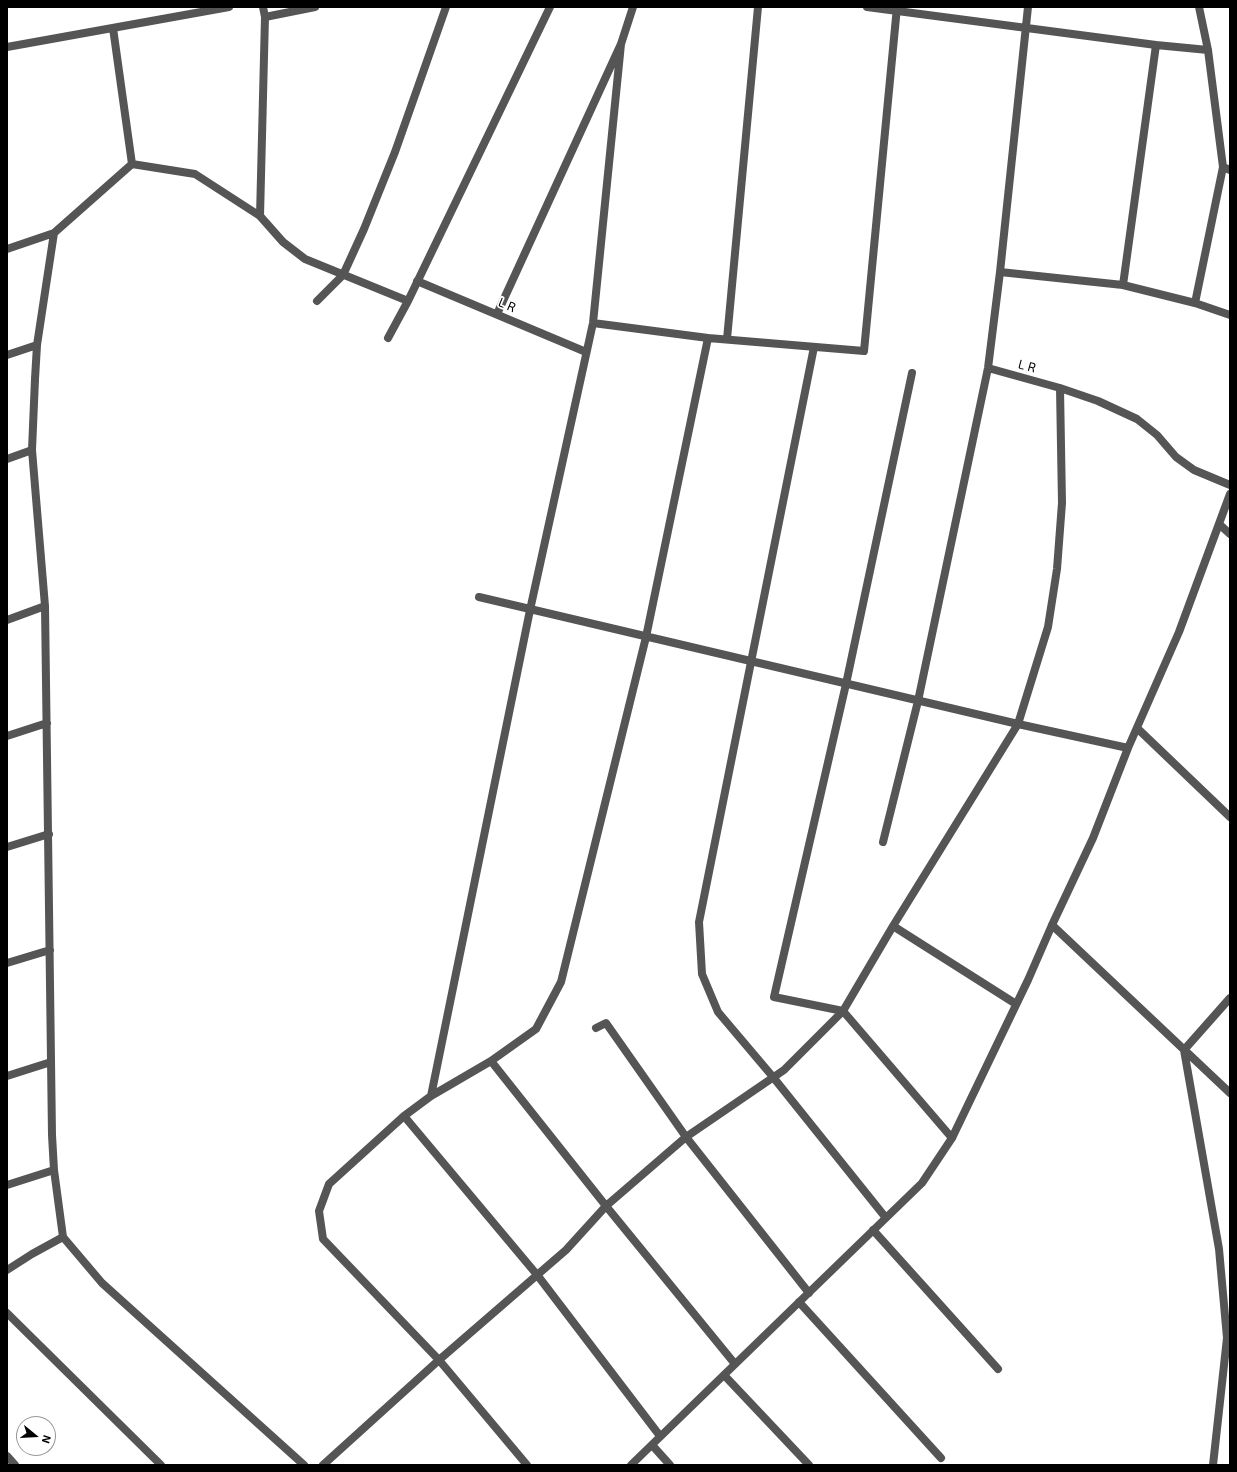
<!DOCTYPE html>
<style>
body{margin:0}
#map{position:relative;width:1237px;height:1472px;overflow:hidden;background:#fff;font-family:"Exo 2",sans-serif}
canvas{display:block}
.frame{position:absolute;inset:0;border:8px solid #000;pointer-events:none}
.north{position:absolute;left:16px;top:1416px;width:40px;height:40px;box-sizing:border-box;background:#fff;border:1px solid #999;border-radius:50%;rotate:108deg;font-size:11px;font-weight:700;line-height:16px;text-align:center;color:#000}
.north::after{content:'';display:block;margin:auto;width:14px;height:18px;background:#000;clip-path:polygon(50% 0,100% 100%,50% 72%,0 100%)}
</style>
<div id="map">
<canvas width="1237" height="1472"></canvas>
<div class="frame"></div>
<div class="north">N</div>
</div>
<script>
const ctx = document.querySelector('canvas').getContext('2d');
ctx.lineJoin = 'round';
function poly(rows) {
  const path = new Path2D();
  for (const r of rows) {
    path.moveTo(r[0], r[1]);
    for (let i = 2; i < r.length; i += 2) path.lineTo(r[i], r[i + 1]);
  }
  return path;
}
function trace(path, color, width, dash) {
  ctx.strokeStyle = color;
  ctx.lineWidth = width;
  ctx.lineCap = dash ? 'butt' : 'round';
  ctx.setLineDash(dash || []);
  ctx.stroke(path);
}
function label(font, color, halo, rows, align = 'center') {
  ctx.font = font + ' "Exo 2",sans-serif';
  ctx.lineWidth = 3.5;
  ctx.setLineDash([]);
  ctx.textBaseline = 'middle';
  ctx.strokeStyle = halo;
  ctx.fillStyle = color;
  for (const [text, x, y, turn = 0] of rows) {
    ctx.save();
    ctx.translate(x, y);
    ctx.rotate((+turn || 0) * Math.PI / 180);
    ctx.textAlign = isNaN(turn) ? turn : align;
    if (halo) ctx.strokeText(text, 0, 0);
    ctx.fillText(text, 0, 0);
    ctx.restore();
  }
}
trace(poly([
 [867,7,1156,45,1208,50],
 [1199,7,1208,50,1223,167,1230,170],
 [265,17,315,7],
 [113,28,132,164],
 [7,47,229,7],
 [260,216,265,17,263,7],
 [7,249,54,233],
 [1000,272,1123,285,1195,303,1230,315],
 [417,281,586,352],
 [1123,285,1156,45],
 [317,301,343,275,364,229,395,152,446,7],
 [1195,303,1223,167],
 [497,314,621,44,633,7],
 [593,323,708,338,864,351,897,7],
 [388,338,408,301,550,7],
 [727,339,758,7],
 [814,347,699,922,702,974,718,1012,773,1077,886,1218],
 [7,355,37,345],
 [988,368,1060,388,1098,401,1137,419,1157,435,1176,457,1194,470,1230,485],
 [912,373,846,684,774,997,843,1011,952,1138],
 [7,459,32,450],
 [1219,524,1230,534],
 [479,597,1018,724,1128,748],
 [7,620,45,606],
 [1137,728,1230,817],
 [7,736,47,723],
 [883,842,918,701,988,368,1000,272,1028,7],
 [7,847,49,834],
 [1052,925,1230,1093],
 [893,926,1016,1004],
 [7,963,50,950],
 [596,1028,606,1023,686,1137,809,1293],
 [491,1061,606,1206,735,1364],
 [7,1076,51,1062],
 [431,1096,530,610,593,323,621,44],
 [404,1116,538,1276,660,1436],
 [7,1185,54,1170],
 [873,1230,998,1369],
 [7,1270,32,1254,63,1237],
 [799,1302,941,1458],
 [7,1313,161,1465],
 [724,1375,809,1465],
 [652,1445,670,1465],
 [7,1456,15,1465],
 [304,1465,102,1283,63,1237,54,1170,52,1135,45,606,32,450,35,379,37,345,54,233,132,164,195,174,260,216,283,242,305,259,408,301],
 [323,1465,439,1360,566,1250,606,1206,686,1137,784,1070,843,1011,893,926,1018,724,1048,627,1057,569,1062,503,1060,388],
 [527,1465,439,1360,323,1239,319,1211,329,1184,404,1116,431,1096,491,1061,536,1029,561,982,646,637,708,338],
 [631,1465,922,1183,952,1138,1028,980,1052,925,1093,838,1128,748,1179,632,1230,494],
 [1213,1465,1227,1338,1219,1249,1184,1050,1230,998]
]), '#555', 8);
label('13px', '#000', '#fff', [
 ["L R",507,305,23],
 ["L R",1027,366,15]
]);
</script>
